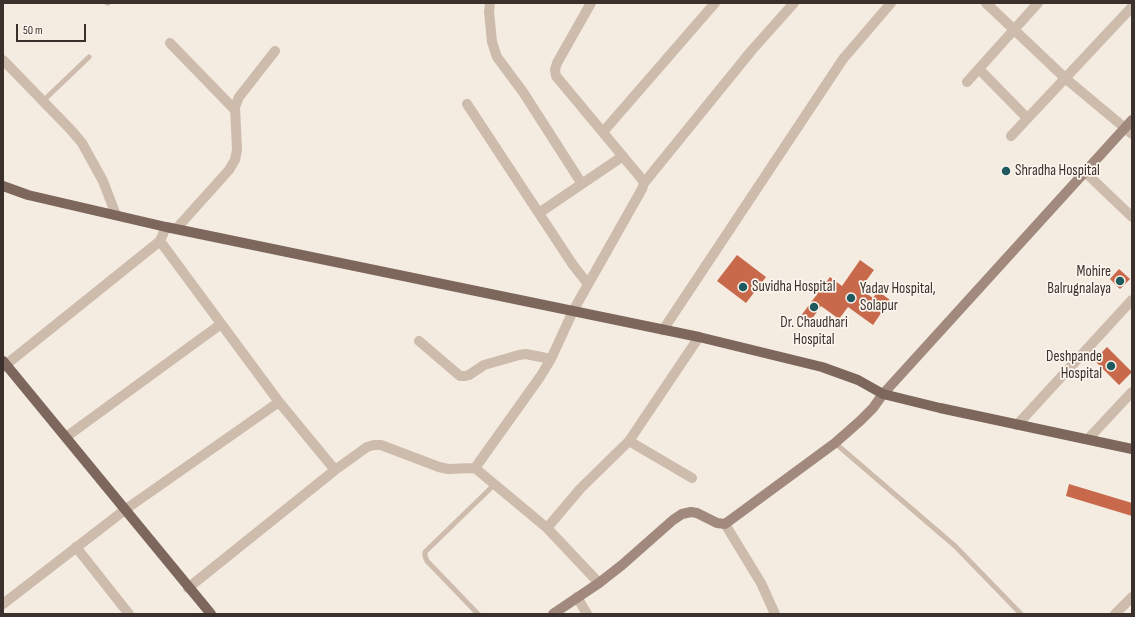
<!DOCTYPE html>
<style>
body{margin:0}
#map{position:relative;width:1135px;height:617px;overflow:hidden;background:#f4ebe1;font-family:"Sofia Sans Condensed",sans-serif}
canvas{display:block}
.frame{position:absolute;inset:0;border:4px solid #3b302b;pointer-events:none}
.scale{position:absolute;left:16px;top:24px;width:70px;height:18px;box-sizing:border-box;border:2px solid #3b302b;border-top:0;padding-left:5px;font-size:12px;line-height:14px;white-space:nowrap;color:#3b302b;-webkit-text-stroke:3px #fbf5ee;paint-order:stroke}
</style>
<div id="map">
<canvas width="1135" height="617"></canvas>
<div class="frame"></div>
<div class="scale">50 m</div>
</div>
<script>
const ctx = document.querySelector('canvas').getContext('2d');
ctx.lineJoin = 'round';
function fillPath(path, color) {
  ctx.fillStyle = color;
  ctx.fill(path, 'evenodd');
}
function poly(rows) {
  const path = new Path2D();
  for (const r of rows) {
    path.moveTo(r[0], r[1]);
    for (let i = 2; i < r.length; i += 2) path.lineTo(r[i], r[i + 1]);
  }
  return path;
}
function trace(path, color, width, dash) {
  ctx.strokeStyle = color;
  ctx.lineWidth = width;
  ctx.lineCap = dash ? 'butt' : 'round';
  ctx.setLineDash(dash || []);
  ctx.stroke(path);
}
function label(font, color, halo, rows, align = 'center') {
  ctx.font = font + ' "Sofia Sans Condensed",sans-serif';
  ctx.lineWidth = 3.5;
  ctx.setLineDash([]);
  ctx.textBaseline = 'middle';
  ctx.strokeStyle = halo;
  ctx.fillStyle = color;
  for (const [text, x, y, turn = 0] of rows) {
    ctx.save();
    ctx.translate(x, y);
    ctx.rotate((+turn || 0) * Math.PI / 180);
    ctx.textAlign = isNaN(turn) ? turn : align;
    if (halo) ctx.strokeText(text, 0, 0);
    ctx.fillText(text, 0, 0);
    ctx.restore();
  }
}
fillPath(poly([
 [737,255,766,277,746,303,717,281],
 [860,260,874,270,860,289,873,298,878,291,890,300,873,325,848,307,839,319,821,306,809,323,800,317,830,277,842,286],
 [1119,269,1130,279,1120,289,1110,279],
 [1107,347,1132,372,1119,385,1094,360],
 [1069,484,1132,503,1132,516,1066,496]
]), '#c8694b');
trace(poly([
 [107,3,108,3],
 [43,101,89,57],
 [835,443,955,546,1021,614],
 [478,614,427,561,425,556,425,552,495,484]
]), '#cdbbac', 5);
trace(poly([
 [490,3,489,11,492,42,497,57,523,92,582,184],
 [986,3,1065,78,1132,134],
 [170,43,235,110],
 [3,60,71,130,82,143,103,181,116,215],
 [979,69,1027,118],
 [967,82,1038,3],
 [467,104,573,265,588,284],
 [603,132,715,3],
 [1011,136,1132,7],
 [1085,172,1132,217],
 [644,183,752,50,794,3],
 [539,213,623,156],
 [176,229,229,170,235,160,237,150,235,107,239,97,275,51],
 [663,330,843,59,891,3],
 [419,341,460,376,465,376,469,375,484,365,519,355,526,354,551,359],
 [3,367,160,241],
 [1017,425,1132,300],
 [66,437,221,324],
 [1088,439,1132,392],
 [629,441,692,478],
 [475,468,540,377,551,359,573,311,642,189,644,183,640,177,556,76,555,70,557,63,591,3],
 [335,470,367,447,374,445,381,445,439,467,448,469,475,468,547,528,599,583],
 [725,524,761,583,775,614],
 [547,528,580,489,629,441,699,337],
 [76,547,129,614],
 [188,588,335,470,279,402],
 [577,597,587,614],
 [3,604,126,509,279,402,160,241,166,227],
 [1115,614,1132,597]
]), '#cdbbac', 10);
trace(poly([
 [553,614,599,583,622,565,673,520,682,514,691,512,697,513,717,523,725,524,835,443,860,421,873,408,883,394,1132,120]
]), '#a18a7d', 10);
trace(poly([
 [3,186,28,195,166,227,699,337,822,367,858,380,883,394,940,408,1132,449],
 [3,361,211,614]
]), '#7d675c', 10);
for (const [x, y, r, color] of [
 [1006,171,5,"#1f5a5e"],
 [1120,281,5,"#1f5a5e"],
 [743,287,5,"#1f5a5e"],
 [851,298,5,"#1f5a5e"],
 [814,307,5,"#1f5a5e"],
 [1111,366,5,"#1f5a5e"]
]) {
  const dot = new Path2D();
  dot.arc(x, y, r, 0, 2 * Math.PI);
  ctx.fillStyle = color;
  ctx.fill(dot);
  trace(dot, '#fbf5ee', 1.5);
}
label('15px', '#3b302b', '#fbf5ee', [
 ["Shradha Hospital",1015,171],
 ["Mohire",1111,272,"right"],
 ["Balrugnalaya",1111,289,"right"],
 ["Suvidha Hospital",752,287],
 ["Yadav Hospital,",860,289],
 ["Solapur",860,306],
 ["Dr. Chaudhari",814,323,"center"],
 ["Hospital",814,340,"center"],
 ["Deshpande",1102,357,"right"],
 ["Hospital",1102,374,"right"]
], 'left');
</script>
